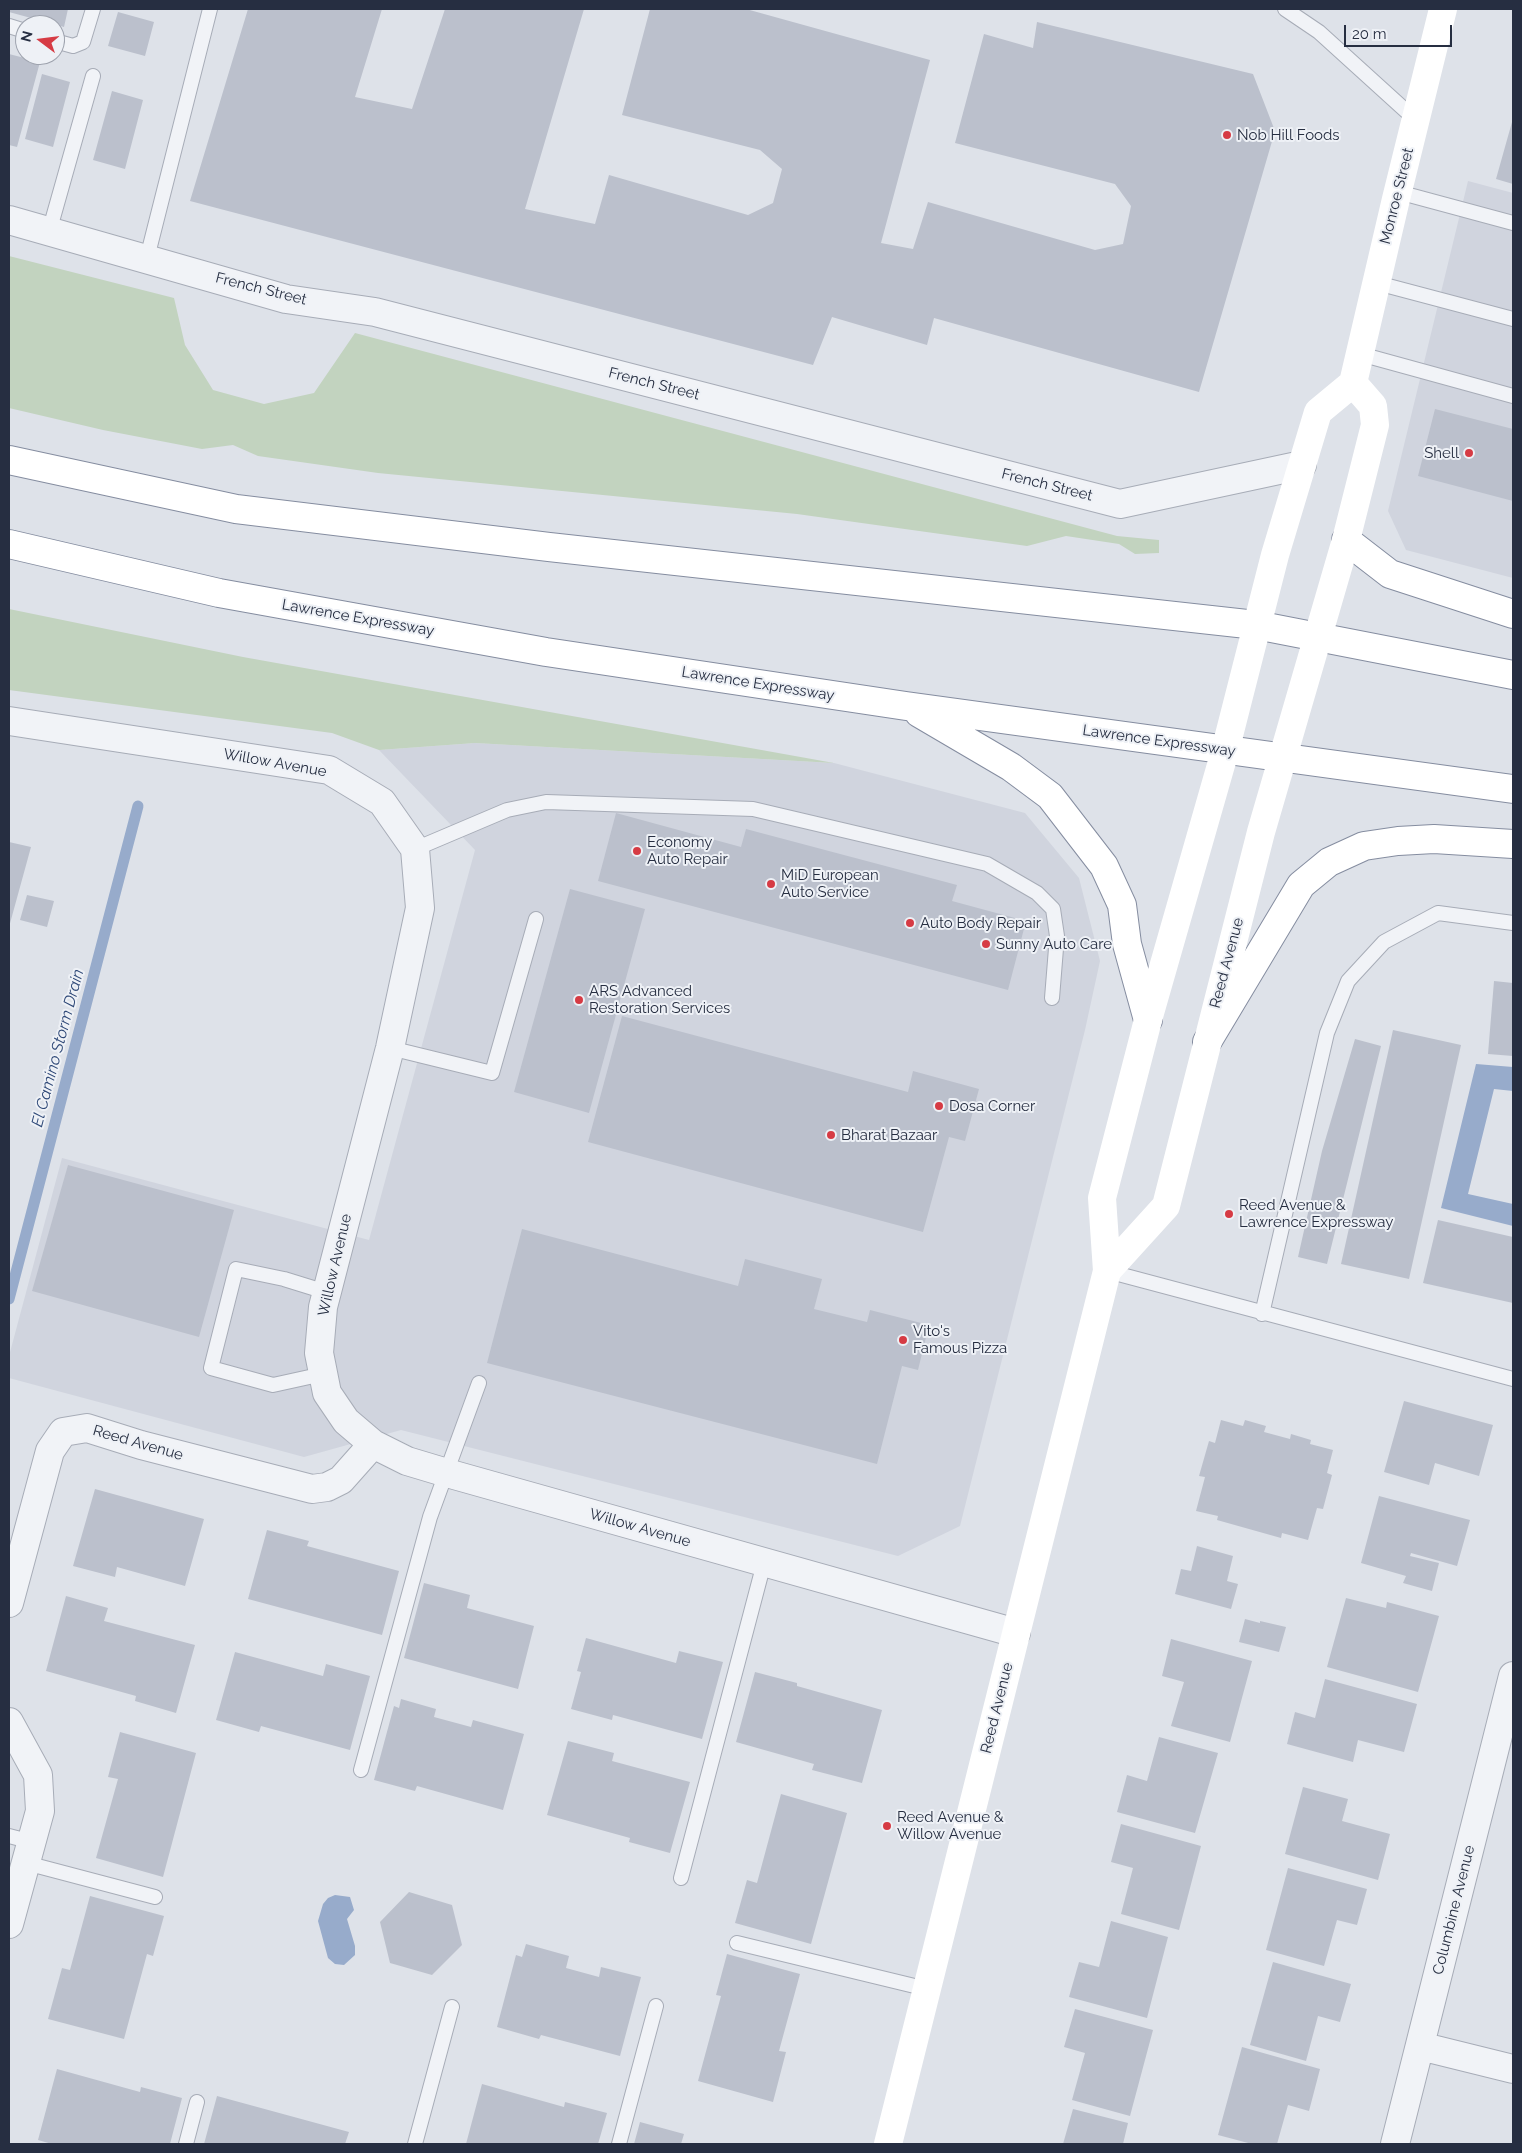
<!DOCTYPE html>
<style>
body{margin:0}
#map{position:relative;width:1522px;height:2153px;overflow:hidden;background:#dee2e9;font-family:Raleway,sans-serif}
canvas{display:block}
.frame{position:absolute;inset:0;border:10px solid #262e41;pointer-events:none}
.north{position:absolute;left:15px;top:15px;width:50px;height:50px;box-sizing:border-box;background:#eef1f6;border:1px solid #9ea3ae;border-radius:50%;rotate:285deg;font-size:14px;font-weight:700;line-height:20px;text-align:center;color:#262e41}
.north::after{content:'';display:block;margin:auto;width:18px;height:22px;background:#d63b44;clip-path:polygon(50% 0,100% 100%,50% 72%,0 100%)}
.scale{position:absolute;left:1344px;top:25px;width:108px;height:22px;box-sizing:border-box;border:2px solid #262e41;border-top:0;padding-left:6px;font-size:15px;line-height:18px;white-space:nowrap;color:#262e41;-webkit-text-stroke:4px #eef1f6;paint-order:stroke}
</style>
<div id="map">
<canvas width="1522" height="2153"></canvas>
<div class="frame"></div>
<div class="north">N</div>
<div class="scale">20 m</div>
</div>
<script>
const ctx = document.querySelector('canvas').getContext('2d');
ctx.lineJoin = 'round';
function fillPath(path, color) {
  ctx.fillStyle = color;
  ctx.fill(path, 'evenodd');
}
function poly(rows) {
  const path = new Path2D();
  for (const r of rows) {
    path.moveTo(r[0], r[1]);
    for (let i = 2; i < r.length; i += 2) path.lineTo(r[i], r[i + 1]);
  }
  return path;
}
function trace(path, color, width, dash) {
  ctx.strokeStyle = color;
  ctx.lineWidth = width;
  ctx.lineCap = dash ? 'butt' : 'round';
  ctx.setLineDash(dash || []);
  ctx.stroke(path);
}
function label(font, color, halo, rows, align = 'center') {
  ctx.font = font + ' Raleway,sans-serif';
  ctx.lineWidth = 4;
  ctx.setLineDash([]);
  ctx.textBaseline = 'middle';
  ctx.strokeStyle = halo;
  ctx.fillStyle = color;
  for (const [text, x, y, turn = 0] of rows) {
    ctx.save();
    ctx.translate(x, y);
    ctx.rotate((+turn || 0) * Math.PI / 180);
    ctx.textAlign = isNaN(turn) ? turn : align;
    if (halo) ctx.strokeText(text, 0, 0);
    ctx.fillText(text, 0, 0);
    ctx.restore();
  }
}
fillPath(poly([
 [1468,181,1513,193,1513,578,1406,550,1388,511],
 [475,743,834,763,1025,813,1079,878,1100,961,1085,1030,960,1526,898,1556,401,1430,304,1457,9,1378,9,1356,62,1158,369,1240,475,850,379,750]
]), '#d0d4de');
fillPath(poly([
 [9,256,174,298,185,345,213,390,264,404,314,393,355,333,1117,536,1159,540,1159,553,1135,554,1119,544,1066,536,1027,546,797,514,378,473,258,456,233,445,202,449,103,430,9,408],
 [9,609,243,657,834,763,475,743,379,750,332,733,9,690]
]), '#c2d3bf');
fillPath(poly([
 [1476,1064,1513,1067,1513,1091,1494,1089,1468,1194,1513,1204,1513,1226,1441,1208],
 [335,1895,350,1897,354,1910,347,1919,355,1946,355,1955,344,1965,335,1964,328,1958,318,1921,323,1904,328,1898]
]), '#97abcb');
trace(poly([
 [9,1299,138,806]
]), '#97abcb', 11);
fillPath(poly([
 [9,9,68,9,64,27,9,12],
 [248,9,382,9,355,97,412,109,445,9,584,9,525,209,595,224,609,175,748,215,773,203,782,169,760,150,622,115,650,9,746,9,930,60,881,243,913,249,928,202,1095,250,1123,244,1131,206,1115,184,955,143,984,34,1033,48,1037,22,1253,74,1275,131,1199,392,934,318,927,345,832,317,813,365,190,201],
 [118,12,154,22,145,56,108,46],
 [9,54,40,62,17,147,9,145],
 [42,74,70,82,53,147,25,139],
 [112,91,143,100,125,169,93,160],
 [1512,122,1513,122,1513,184,1496,179],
 [1435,409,1513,429,1513,501,1418,476],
 [616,813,741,847,746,829,957,885,952,901,1026,921,1008,990,598,881],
 [9,842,31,847,9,927],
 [570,889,645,909,589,1113,514,1092],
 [27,895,54,901,47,927,20,920],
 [1494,981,1513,983,1513,1056,1488,1054],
 [622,1016,908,1092,913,1071,979,1089,965,1141,949,1137,923,1232,588,1142],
 [1393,1030,1461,1045,1409,1279,1341,1264],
 [1355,1039,1381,1046,1327,1264,1298,1257,1322,1151],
 [68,1165,234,1210,199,1337,32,1291],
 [1438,1220,1513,1237,1513,1303,1423,1283],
 [522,1229,738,1286,745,1259,822,1279,814,1309,867,1322,870,1310,929,1325,918,1370,902,1366,877,1464,487,1363],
 [1404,1401,1493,1425,1479,1476,1435,1463,1429,1485,1384,1472],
 [1221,1420,1243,1426,1245,1420,1266,1426,1264,1432,1290,1439,1291,1434,1311,1440,1310,1444,1333,1450,1327,1473,1332,1475,1323,1509,1317,1508,1308,1540,1282,1533,1281,1538,1217,1520,1218,1516,1196,1511,1205,1477,1199,1476,1209,1441,1215,1443],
 [95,1489,204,1519,185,1586,117,1567,115,1577,73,1566],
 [1379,1496,1470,1520,1457,1566,1411,1553,1410,1556,1439,1563,1432,1591,1403,1583,1406,1576,1361,1563],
 [267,1530,309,1541,307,1546,399,1571,382,1635,248,1599],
 [1197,1546,1233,1556,1227,1581,1238,1584,1231,1609,1175,1594,1181,1569,1191,1571],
 [424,1583,470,1595,467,1608,534,1626,518,1689,404,1658],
 [66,1596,108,1608,104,1621,195,1645,176,1713,135,1701,136,1696,46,1671],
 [1346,1598,1386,1608,1387,1602,1439,1616,1418,1692,1327,1667],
 [1245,1619,1260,1623,1260,1621,1286,1627,1279,1652,1239,1642],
 [586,1638,676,1663,679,1651,723,1662,702,1739,613,1715,612,1720,571,1709,581,1672,577,1671],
 [1171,1639,1252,1661,1230,1742,1171,1726,1184,1682,1162,1676],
 [235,1652,323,1676,326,1664,370,1676,350,1750,261,1726,259,1732,216,1720],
 [755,1672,797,1683,797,1686,882,1710,862,1783,812,1770,814,1764,736,1742],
 [1325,1679,1417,1704,1404,1752,1358,1740,1353,1762,1287,1744,1295,1712,1315,1718],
 [401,1699,436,1709,434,1717,471,1727,473,1720,524,1734,503,1810,417,1786,415,1791,374,1780,394,1706,399,1708],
 [120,1732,196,1753,163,1877,96,1858,118,1779,108,1777],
 [1159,1737,1218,1753,1195,1833,1117,1812,1127,1775,1147,1781],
 [568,1741,614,1753,612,1761,690,1782,670,1853,629,1842,630,1838,547,1815],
 [1303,1787,1348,1799,1342,1821,1390,1834,1378,1880,1285,1854],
 [781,1794,847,1813,811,1944,735,1923,747,1880,757,1883],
 [1121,1824,1201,1846,1179,1930,1121,1914,1133,1868,1111,1862],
 [1288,1868,1367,1889,1357,1925,1337,1920,1324,1966,1266,1950],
 [409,1892,452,1905,462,1945,432,1975,390,1963,380,1922],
 [90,1896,164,1916,153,1956,147,1954,124,2039,48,2019,62,1968,70,1970],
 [1111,1921,1168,1937,1147,2018,1069,1997,1079,1962,1099,1967],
 [526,1944,569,1956,566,1968,599,1977,601,1967,641,1977,620,2056,541,2035,539,2039,497,2027,516,1955,522,1957],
 [727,1954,800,1974,779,2051,786,2052,773,2102,698,2081,721,1996,716,1995],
 [1273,1962,1351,1984,1340,2022,1318,2016,1306,2061,1250,2045],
 [1075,2009,1153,2030,1130,2116,1072,2100,1085,2053,1064,2047],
 [1242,2047,1320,2069,1309,2111,1288,2105,1277,2144,1252,2144,1218,2135],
 [57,2069,140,2092,141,2087,182,2098,170,2144,52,2144,38,2140],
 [482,2084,564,2107,565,2102,607,2113,598,2144,466,2144],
 [217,2096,349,2132,345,2144,204,2144],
 [1073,2109,1128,2123,1123,2144,1063,2144],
 [640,2122,684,2134,681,2144,634,2144]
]), '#bbc0cc');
const lane = poly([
 [1285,9,1319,32,1416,120],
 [9,26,25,31],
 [55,41,73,46,83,42,93,9],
 [1398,192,1513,223],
 [49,232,93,76],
 [147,258,210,9],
 [1377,283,1513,319],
 [1360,354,1513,396],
 [415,849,507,810,546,802,753,809,987,864,1037,893,1053,909,1057,936,1052,998],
 [390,1048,492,1073,536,919],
 [1107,1271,1513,1379],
 [1262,1314,1327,1033,1348,981,1384,942,1438,913,1513,923],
 [323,1374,273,1385,211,1368,236,1269,284,1279,326,1292],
 [361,1770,430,1517,479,1383],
 [9,1836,32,1842],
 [26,1863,155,1897],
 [681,1878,764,1563],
 [737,1943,927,1989],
 [186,2144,197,2102],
 [415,2144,452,2007],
 [619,2144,656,2006]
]);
const street = poly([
 [9,220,286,299,375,312,1120,504,1302,465],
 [9,721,329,770,382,802,415,849,420,908,390,1048,323,1307,319,1353,327,1393,346,1421,373,1444,407,1461,447,1473,1016,1633],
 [9,1603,50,1451,63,1432,87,1428,141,1445,312,1489,327,1487,341,1480,373,1444],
 [9,1722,38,1775,40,1811,9,1924],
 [1420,2046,1513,2069],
 [1395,2144,1513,1676]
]);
const highway = poly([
 [9,460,236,509,549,547,1256,625,1513,675],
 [1346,540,1390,574,1513,614],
 [9,544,219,593,546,652,906,706,1513,789],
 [919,713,1011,767,1050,796,1104,866,1122,905,1127,944,1148,1020],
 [1207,1042,1301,885,1329,862,1364,846,1398,841,1434,839,1513,844]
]);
trace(lane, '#a7acb7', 16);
trace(street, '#a7acb7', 30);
trace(highway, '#858da0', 30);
trace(lane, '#f1f3f7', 14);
trace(street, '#f1f3f7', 28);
trace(poly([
 [1107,1271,1166,1206,1261,832,1346,540,1375,425,1373,406,1353,383],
 [888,2144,1107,1271,1102,1198,1148,1020,1225,751,1275,555,1318,412,1353,383,1396,199,1443,9]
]), '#fff', 28);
trace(highway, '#fff', 28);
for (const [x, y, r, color] of [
 [1227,135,5,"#d63b44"],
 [1469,453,5,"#d63b44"],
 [637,851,5,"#d63b44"],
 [771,884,5,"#d63b44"],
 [910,923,5,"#d63b44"],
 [986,944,5,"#d63b44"],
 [579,1000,5,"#d63b44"],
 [939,1106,5,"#d63b44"],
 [831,1135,5,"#d63b44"],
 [1229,1214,5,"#d63b44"],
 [903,1340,5,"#d63b44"],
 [887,1826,5,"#d63b44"]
]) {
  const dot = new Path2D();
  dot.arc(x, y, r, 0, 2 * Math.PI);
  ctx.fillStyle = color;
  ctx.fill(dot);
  trace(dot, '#eef1f6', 2);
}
label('15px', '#262e41', '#eef1f6', [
 ["Nob Hill Foods",1237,135],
 ["Shell",1459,453,"right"],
 ["Economy",647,842],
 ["Auto Repair",647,859],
 ["MiD European",781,875],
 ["Auto Service",781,892],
 ["Auto Body Repair",920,923],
 ["Sunny Auto Care",996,944],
 ["ARS Advanced",589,991],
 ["Restoration Services",589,1008],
 ["Dosa Corner",949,1106],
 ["Bharat Bazaar",841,1135],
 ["Reed Avenue &",1239,1205],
 ["Lawrence Expressway",1239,1222],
 ["Vito's",913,1331],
 ["Famous Pizza",913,1348],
 ["Reed Avenue &",897,1817],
 ["Willow Avenue",897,1834]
], 'left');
label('15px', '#262e41', '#eef1f6', [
 ["Monroe Street",1397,196,-76],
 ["French Street",261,289,14],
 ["French Street",654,384,14],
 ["French Street",1047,485,14],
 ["Lawrence Expressway",358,618,10],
 ["Lawrence Expressway",758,684,9],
 ["Lawrence Expressway",1159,741,8],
 ["Willow Avenue",275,763,10],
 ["Reed Avenue",1227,963,-75],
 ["Willow Avenue",335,1265,-77],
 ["Reed Avenue",138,1443,16],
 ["Willow Avenue",640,1528,16],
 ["Reed Avenue",997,1708,-76],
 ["Columbine Avenue",1454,1910,-76]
]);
label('italic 16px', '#2e4877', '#eef1f6', [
 ["El Camino Storm Drain",58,1048,-75]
]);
</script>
